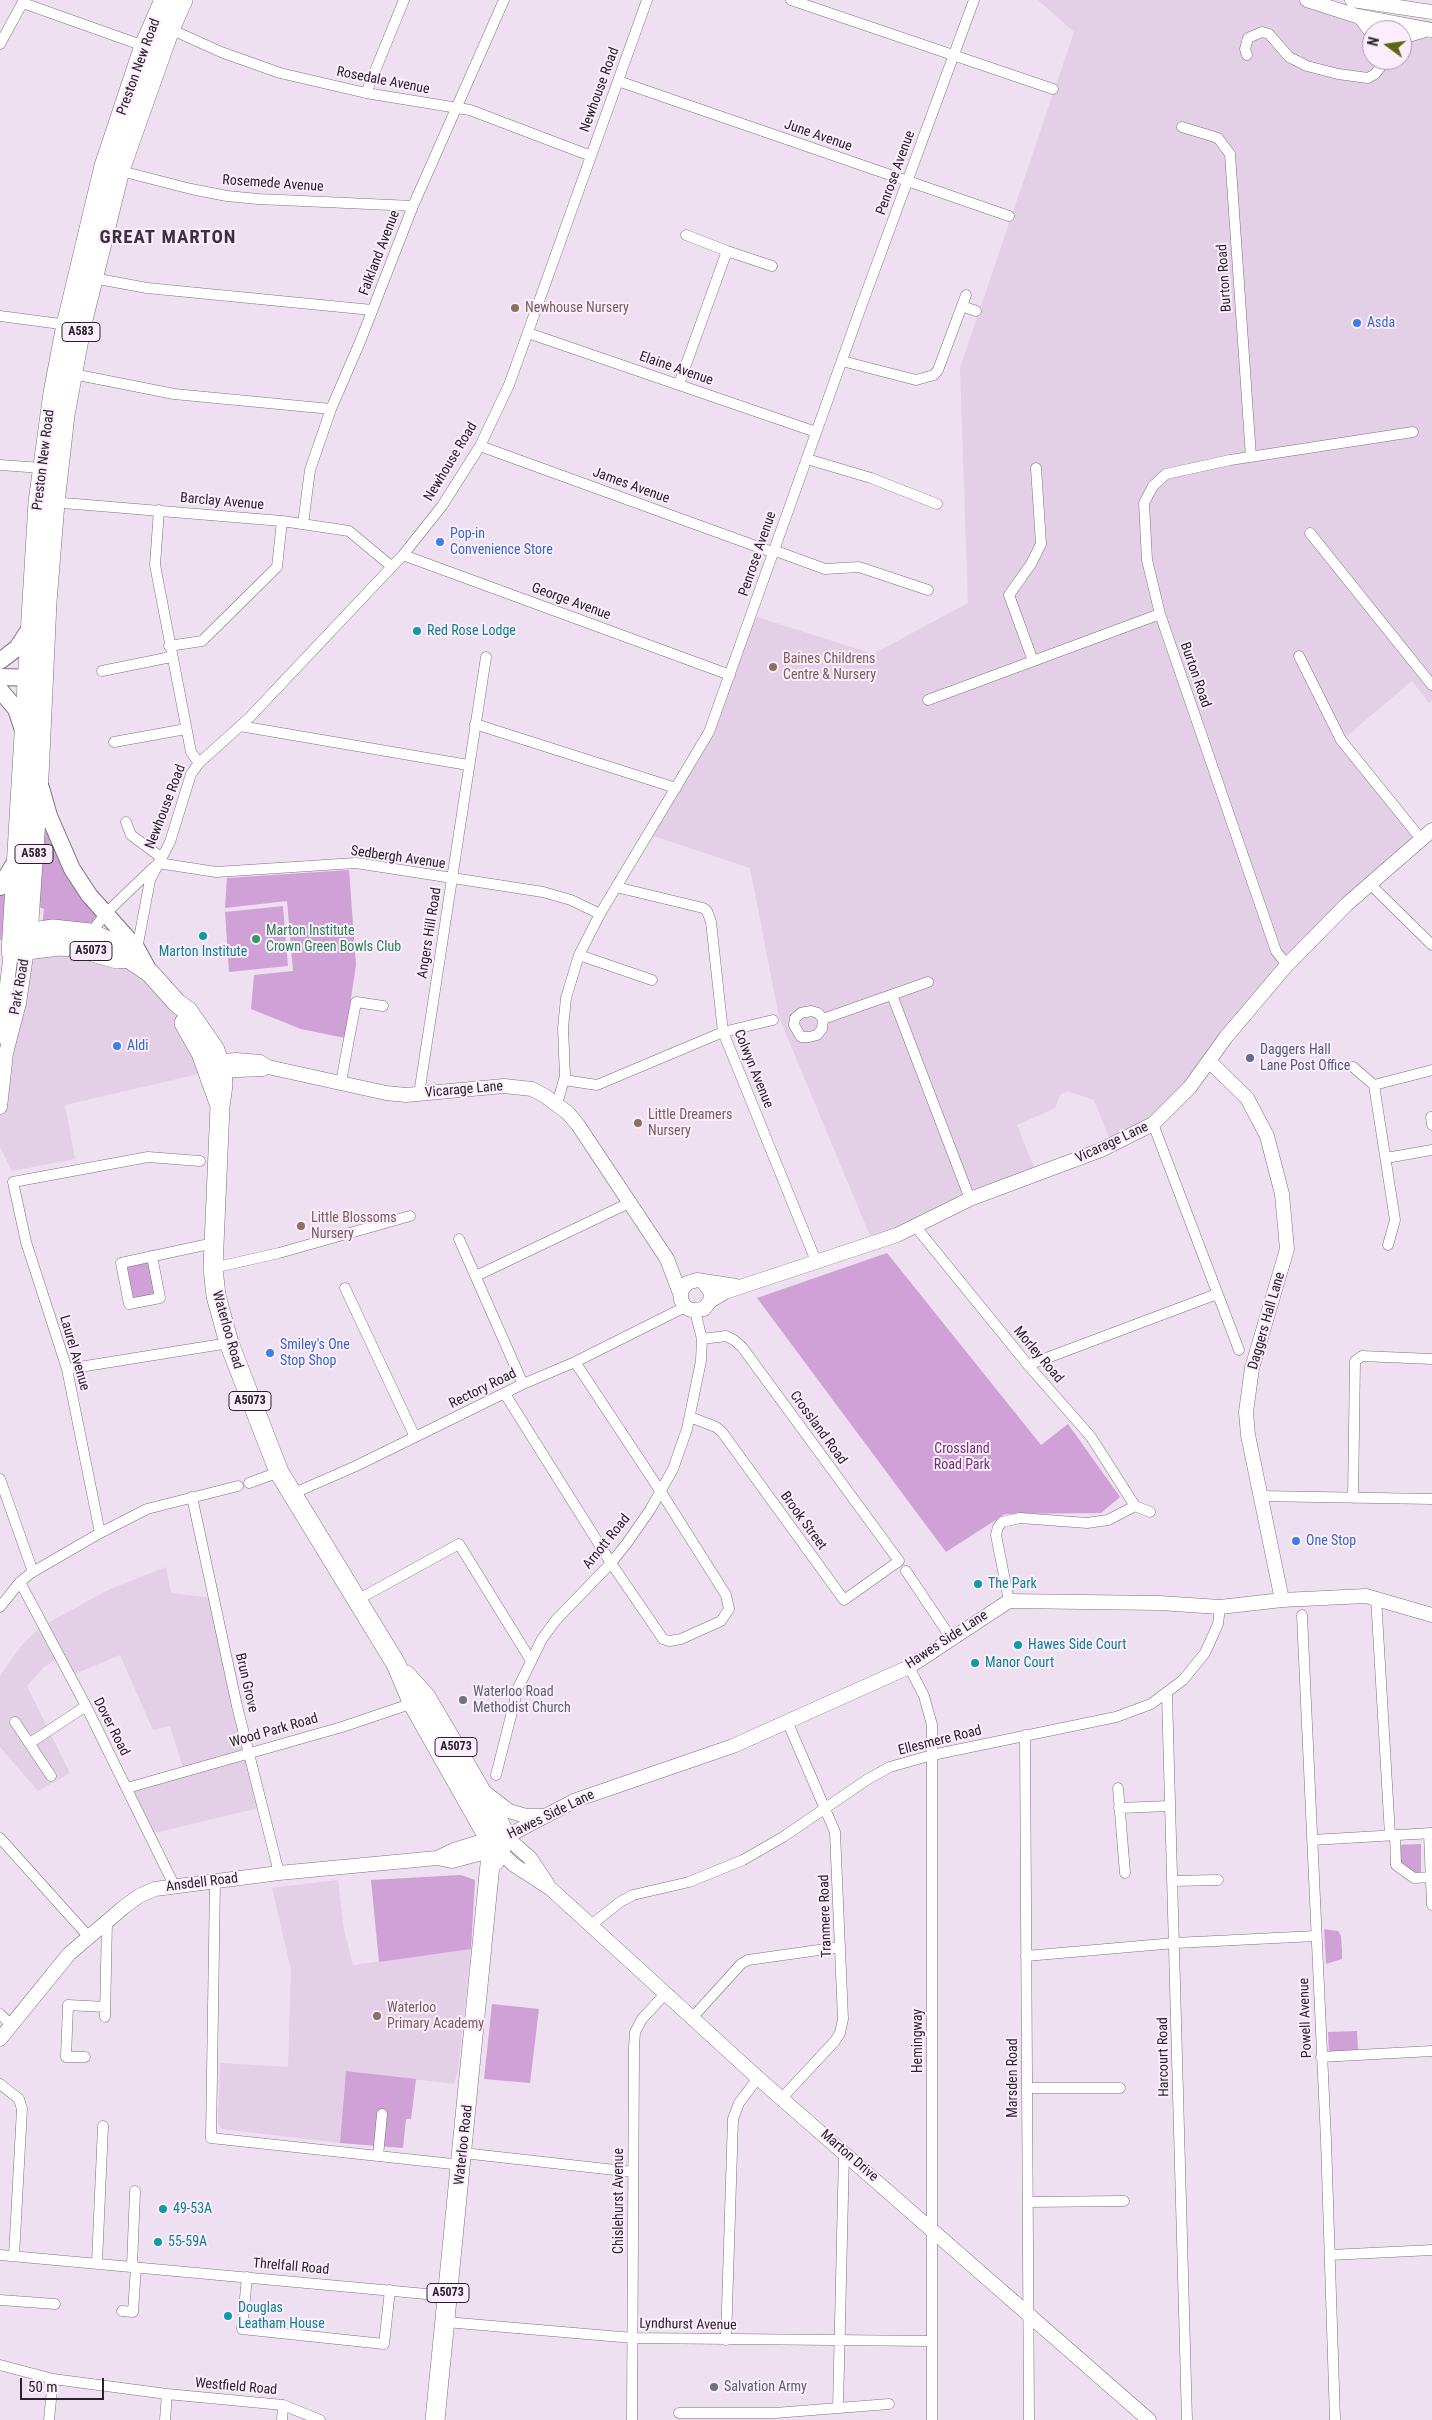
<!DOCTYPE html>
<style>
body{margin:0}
#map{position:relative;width:1432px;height:2420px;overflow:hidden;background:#eedff1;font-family:"Roboto Condensed",sans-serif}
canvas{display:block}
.north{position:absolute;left:1362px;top:20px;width:50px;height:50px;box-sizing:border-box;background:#fcedfe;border:1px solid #a79ca9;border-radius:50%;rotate:284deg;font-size:14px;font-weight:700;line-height:20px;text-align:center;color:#282329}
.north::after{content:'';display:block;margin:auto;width:18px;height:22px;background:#5a6811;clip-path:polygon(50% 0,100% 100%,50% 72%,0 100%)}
.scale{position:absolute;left:20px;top:2378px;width:84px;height:22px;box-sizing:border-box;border:2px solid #282329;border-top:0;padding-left:6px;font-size:15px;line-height:18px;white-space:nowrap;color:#282329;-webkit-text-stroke:4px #fcedfe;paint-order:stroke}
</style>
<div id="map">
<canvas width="1432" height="2420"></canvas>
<div class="north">N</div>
<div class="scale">50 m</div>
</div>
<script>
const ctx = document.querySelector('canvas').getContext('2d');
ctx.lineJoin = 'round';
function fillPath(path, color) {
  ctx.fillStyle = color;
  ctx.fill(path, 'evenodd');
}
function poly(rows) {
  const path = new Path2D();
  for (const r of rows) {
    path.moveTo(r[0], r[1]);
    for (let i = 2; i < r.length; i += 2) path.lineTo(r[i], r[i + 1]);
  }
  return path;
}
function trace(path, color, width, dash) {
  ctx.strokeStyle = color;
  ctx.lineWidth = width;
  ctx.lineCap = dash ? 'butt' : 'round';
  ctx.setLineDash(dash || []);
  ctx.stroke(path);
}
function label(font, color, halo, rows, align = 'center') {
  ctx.font = font + ' "Roboto Condensed",sans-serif';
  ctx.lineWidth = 4;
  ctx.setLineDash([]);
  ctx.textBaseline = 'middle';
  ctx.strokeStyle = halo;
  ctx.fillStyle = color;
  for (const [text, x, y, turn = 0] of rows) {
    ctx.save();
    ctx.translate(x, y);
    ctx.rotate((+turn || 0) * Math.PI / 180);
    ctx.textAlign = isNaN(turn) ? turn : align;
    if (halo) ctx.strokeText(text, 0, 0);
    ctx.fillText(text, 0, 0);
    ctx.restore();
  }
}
fillPath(poly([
 [1038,0,1307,0,1432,30,1432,701,1429,703,1412,681,1342,740,1421,839,1347,904,1169,1110,1112,1145,1094,1100,1067,1091,1060,1095,1055,1108,1017,1125,1037,1175,873,1243,779,1017,750,868,647,834,709,732,751,615,873,654,968,603,960,368,1074,32],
 [1372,30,1402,30,1402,60,1372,60],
 [27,949,110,961,132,970,176,1003,207,1072,65,1105,75,1159,12,1171,0,1147,0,1107],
 [166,1567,171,1593,212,1598,263,1807,150,1834,127,1788,184,1771,170,1726,153,1730,120,1655,70,1676,60,1657,43,1668,27,1686,70,1773,38,1791,0,1747,0,1676,21,1646,39,1628,108,1590],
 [338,1880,344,1930,353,1965,471,1949,458,2070,454,2084,346,2071,340,2143,222,2129,218,2122,220,2063,288,2067,291,1970,272,1888]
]), '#e3cfe6');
fillPath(poly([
 [45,818,98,917,89,928,42,927,44,909,37,906],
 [18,858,12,936,0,940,0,887],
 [349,870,356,965,345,1038,301,1029,251,1009,254,975,293,971,287,901,225,908,227,878],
 [283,906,288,966,229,972,225,912],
 [887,1253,1041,1445,1068,1424,1120,1497,1101,1513,1005,1514,946,1552,757,1298],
 [152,1256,160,1298,129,1304,121,1263],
 [1421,1844,1421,1878,1396,1865,1395,1845],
 [461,1875,475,1880,471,1949,379,1962,371,1880],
 [1324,1929,1338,1931,1341,1936,1342,1950,1342,1959,1326,1964],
 [492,2004,539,2009,530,2083,484,2079],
 [1357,2031,1358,2051,1329,2053,1328,2032],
 [346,2071,416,2079,411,2119,406,2119,403,2148,340,2143]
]), '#cfa1d6');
const street = poly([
 [791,0,1053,89],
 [23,3,144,46],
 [1357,16,1372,36],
 [170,29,221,52,280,73,366,93,470,110,591,156],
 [1402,39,1429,31],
 [0,44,24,0],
 [1247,55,1245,49,1248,38,1262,32,1269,34,1289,57,1307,66,1338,74,1368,78,1375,74,1386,60],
 [618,81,1009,216],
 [366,93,404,0],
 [1182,127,1218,138,1230,154,1251,457],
 [117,170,191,189,227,196,258,199,413,206],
 [727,251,772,266],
 [93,278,147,288,372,310],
 [962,306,976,311],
 [0,316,68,325],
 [528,333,816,432],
 [842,361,916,380,934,375,938,370,966,295],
 [73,374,174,394,331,409],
 [679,384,727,251,686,235],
 [480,446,772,552],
 [807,459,871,478,937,504],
 [0,465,42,468],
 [51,502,282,521,349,531,391,566],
 [159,510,155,565,191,752,199,763],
 [303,524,310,470,331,409,360,342,413,206,504,0],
 [1310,533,1432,685],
 [773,550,825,569,859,567,928,590],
 [403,555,730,675],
 [169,646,202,641,277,567,282,521],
 [1299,656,1341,740,1421,839],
 [1033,661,1009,595,1031,564,1041,544,1036,468],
 [102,671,171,657],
 [928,700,1160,614],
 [475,724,676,788],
 [240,726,468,765],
 [114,742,186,729],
 [126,822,131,835,162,858],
 [158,863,216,872,356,863,543,892,571,900,600,914],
 [1371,885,1432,945],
 [616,887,703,908,707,911,711,922,723,1032,816,1261],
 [89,936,105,914,154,867],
 [137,949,150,880,170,842,191,774,199,763,249,718,403,555,442,506,480,446,509,385,647,0],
 [579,955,652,980],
 [1287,965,1276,951,1160,614,1147,560,1144,503,1153,486,1166,474,1230,460,1413,432],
 [892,995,970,1199],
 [823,1019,818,1013,811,1011,801,1013,795,1018,794,1025,801,1037,809,1037,817,1035,822,1029,823,1019,928,982],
 [1353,1067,1374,1085,1432,1070],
 [564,1080,597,1085,723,1032,773,1020],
 [341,1082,356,1002,383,1006],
 [1374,1085,1395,1220,1388,1245],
 [419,1094,486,657],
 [557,1104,565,1076,563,1028,566,998,579,955,600,914,709,732,861,307,974,0],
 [1431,1117,1432,1125],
 [1153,1124,1239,1350],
 [1386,1158,1432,1150],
 [915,1226,1028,1365,1091,1437,1135,1506],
 [459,1239,523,1384],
 [152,1256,160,1298,129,1304,121,1263,214,1243],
 [213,1268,279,1253,410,1216],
 [476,1276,629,1203],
 [345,1288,415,1437],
 [1028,1365,1217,1294],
 [67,1369,229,1343],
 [505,1394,611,1563,663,1639,669,1641,681,1639,721,1621,729,1609,726,1595,661,1492,575,1362],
 [690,1417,716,1427,722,1432,844,1600,899,1561,742,1347,734,1340,726,1336,702,1339],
 [0,1479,33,1572],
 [249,1483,279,1472],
 [292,1494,356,1466,523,1384,575,1362,685,1307],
 [1260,1496,1432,1499],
 [192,1497,237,1706,279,1873],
 [1353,1498,1355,1361,1362,1356,1432,1359],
 [100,1533,67,1369,26,1242,13,1182,148,1157,200,1161],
 [906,1571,951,1638],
 [20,1582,86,1706,174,1885],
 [1376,1597,1390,1835],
 [357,1600,459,1544,530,1659],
 [1009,1601,996,1535,998,1527,1002,1522,1020,1518,1087,1523,1108,1520,1135,1506,1150,1512],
 [0,1607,20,1582,31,1573,100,1533,147,1509,238,1486],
 [1302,1615,1326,2140,1335,2420],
 [909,1667,924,1696,932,1725,932,2420],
 [1167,1694,1187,2420],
 [15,1722,51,1776],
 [1025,1735,1029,2420],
 [30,1743,86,1706],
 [496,1775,518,1688,542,1639,556,1620,611,1563,627,1543,650,1510,673,1469,687,1429,701,1361,702,1339,695,1311],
 [127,1788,342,1727,416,1702],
 [1118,1788,1125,1873],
 [1119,1808,1169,1806],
 [1429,1833,1432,1905],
 [1395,1835,1396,1865,1414,1878,1432,1877],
 [0,1838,88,1936],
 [1312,1840,1432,1833],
 [215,1881,211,2138,462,2165],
 [1173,1881,1218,1880],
 [591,1925,620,1902,633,1895,689,1882,743,1860,783,1837,868,1779,890,1767,932,1755,1116,1717,1151,1704,1183,1680,1205,1653,1218,1624,1220,1607],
 [1026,1956,1175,1943,1316,1936],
 [0,2014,11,2025],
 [105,2017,107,1921],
 [692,2018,741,1964,748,1960,840,1947],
 [85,2057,66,2057,68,2005,105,2007],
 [1321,2057,1432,2051],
 [0,2084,19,2099,22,2109,14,2256],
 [1027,2088,1120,2088],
 [782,2098,835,2041,840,2033,843,2019,835,1832,787,1721],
 [463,2153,633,2172],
 [378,2156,382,2114],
 [1028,2202,1124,2201],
 [0,2255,448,2296],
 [1330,2255,1432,2250],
 [97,2263,103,2126],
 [132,2266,135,2191],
 [247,2277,242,2329,384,2344,390,2290],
 [0,2300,55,2304],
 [122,2311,133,2312,136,2267],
 [446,2322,633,2338,931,2341],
 [726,2340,733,2119,739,2103,758,2078],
 [0,2365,53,2379,167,2394,283,2405,320,2420],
 [838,2408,844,2153],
 [679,2413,775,2413,889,2404],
 [49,2420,53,2379],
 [165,2420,167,2394],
 [282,2420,283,2405],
 [632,2420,634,2048,635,2032,642,2019,665,1994]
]);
const secondary = poly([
 [1307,0,1357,16,1432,30],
 [1352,0,1432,12],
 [5,1038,6,993,11,952],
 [1209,1061,1247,1098,1267,1136,1282,1194,1287,1249,1252,1368,1246,1412,1248,1435,1282,1600],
 [210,1062,237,1060,260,1062,268,1067,386,1093,406,1095,504,1086,532,1089,545,1096,568,1113,578,1125,667,1259,681,1296],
 [214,1071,263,1069],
 [0,1107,6,1053,19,1003,27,949],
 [702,1281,711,1292,710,1301,704,1309,691,1310,685,1307,681,1300,681,1291,687,1283,697,1280,736,1286],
 [710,1301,725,1292,897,1235,970,1199,1101,1150,1153,1124,1190,1087,1226,1037,1287,965,1347,904,1432,830],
 [487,1794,509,1811,526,1816,544,1816],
 [506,1837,530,1858,548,1885],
 [437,1858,454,1850,483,1841,492,1844,514,1865,551,1889,758,2078,1149,2420],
 [0,2039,69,1954,124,1907,139,1896,155,1889,279,1873,437,1858,452,1861,486,1852,492,1844,576,1800,733,1746,909,1667,1009,1601,1159,1603,1220,1607,1282,1600,1366,1596,1432,1615]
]);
const primary = poly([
 [0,661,17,648,31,627],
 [0,677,40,678],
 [0,690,16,709,23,730],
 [41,788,49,816,72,869,89,895,137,949,150,973],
 [0,887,17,859]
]);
const highway = poly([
 [164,0,144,46,104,166,66,325,53,393,38,502,11,952,59,946,75,947,117,959,128,958,150,973,177,1003,188,1011,215,1050,222,1071,223,1085,220,1106,213,1268,216,1296,229,1343,279,1472,396,1664,413,1704,492,1844,435,2420],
 [15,935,53,929,90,933,121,946,128,958],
 [27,949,39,776,47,602,55,503,65,415,81,328,120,170,170,29,183,0],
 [184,1023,201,1053,219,1103],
 [406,1675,426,1697,498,1820,506,1837,495,1861]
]);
trace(street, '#7e7180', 11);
trace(secondary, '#7e7180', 15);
trace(primary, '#7e7180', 18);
trace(highway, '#7e7180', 20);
trace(street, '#fff', 10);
trace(secondary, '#fff', 14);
trace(primary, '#fff', 16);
trace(highway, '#fff', 19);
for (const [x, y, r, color] of [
 [515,308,5,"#8d6e63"],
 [1357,323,5,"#3f7fe0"],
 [440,542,5,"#3f7fe0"],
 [417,631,5,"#0f9aa8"],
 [773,667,5,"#8d6e63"],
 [203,936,5,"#0f9aa8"],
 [256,939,5,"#2e9e5b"],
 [117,1046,5,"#3f7fe0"],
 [1250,1058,5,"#5c6f8a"],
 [638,1123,5,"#8d6e63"],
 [301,1226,5,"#8d6e63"],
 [270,1353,5,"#3f7fe0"],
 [1296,1541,5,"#3f7fe0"],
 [978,1584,5,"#0f9aa8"],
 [1018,1645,5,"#0f9aa8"],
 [975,1663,5,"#0f9aa8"],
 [463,1700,5,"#6b7280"],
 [377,2016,5,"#8d6e63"],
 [163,2209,5,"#0f9aa8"],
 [158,2242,5,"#0f9aa8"],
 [228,2316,5,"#0f9aa8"],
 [714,2387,5,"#6b7280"]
]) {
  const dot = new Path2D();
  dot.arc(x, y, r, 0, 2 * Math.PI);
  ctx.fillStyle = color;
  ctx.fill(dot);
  trace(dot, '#fcedfe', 2);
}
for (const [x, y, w] of [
 [81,332,38],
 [34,854,38],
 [91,951,42],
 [250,1401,42],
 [456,1747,42],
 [448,2293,42]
]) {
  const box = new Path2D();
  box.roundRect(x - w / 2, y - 9.5, w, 19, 4);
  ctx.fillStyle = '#fcedfe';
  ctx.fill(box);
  trace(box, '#282329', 1);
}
label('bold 12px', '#282329', null, [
 ["A583",81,332],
 ["A583",34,854],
 ["A5073",91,951],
 ["A5073",250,1401],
 ["A5073",456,1747],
 ["A5073",448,2293]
]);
label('14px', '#282329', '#fcedfe', [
 ["Preston New Road",139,67,-70],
 ["Rosedale Avenue",383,81,11],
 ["Newhouse Road",600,90,-70],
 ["June Avenue",818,136,19],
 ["Penrose Avenue",896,173,-70],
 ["Rosemede Avenue",273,184,4],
 ["Falkland Avenue",380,253,-69],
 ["Burton Road",1225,278,-94],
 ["Elaine Avenue",676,369,19],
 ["Preston New Road",44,460,-83],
 ["Newhouse Road",451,462,-59],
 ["James Avenue",631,486,20],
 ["Barclay Avenue",222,502,5],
 ["Penrose Avenue",758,554,-71],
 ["George Avenue",571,602,20],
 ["Burton Road",1195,675,71],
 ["Newhouse Road",166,807,-69],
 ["Sedbergh Avenue",398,858,8],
 ["Angers Hill Road",430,933,-81],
 ["Park Road",20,987,-80],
 ["Colwyn Avenue",753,1069,68],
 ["Vicarage Lane",464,1090,-5],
 ["Vicarage Lane",1112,1143,-25],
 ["Daggers Hall Lane",1267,1321,-74],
 ["Waterloo Road",227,1330,74],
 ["Laurel Avenue",74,1353,74],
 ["Morley Road",1038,1355,50],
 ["Rectory Road",483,1389,-26],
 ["Crossland Road",818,1428,54],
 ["Brook Street",803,1521,54],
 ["Arnott Road",607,1542,-51],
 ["Hawes Side Lane",947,1640,-33],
 ["Brun Grove",246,1683,77],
 ["Dover Road",111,1727,63],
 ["Wood Park Road",274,1731,-16],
 ["Ellesmere Road",940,1741,-14],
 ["Hawes Side Lane",551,1815,-26],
 ["Ansdell Road",202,1883,-7],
 ["Tranmere Road",826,1916,-92],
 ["Powell Avenue",1306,2018,-92],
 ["Hemingway",918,2041,-90],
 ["Harcourt Road",1164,2057,-91],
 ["Marsden Road",1013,2078,-90],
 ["Waterloo Road",464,2145,-84],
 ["Marton Drive",849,2156,41],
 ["Chislehurst Avenue",619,2201,-90],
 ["Threlfall Road",291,2267,5],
 ["Lyndhurst Avenue",688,2325,1],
 ["Westfield Road",236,2387,5]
]);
label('14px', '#785e54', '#fcedfe', [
 ["Newhouse Nursery",525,308],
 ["Baines Childrens",783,659],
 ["Centre & Nursery",783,675],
 ["Little Dreamers",648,1115],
 ["Nursery",648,1131],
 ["Little Blossoms",311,1218],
 ["Nursery",311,1234],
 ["Waterloo",387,2008],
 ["Primary Academy",387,2024]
], 'left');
label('14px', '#366cbe', '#fcedfe', [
 ["Asda",1367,323],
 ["Pop-in",450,534],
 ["Convenience Store",450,550],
 ["Aldi",127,1046],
 ["Smiley's One",280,1345],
 ["Stop Shop",280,1361],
 ["One Stop",1306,1541]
], 'left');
label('14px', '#0d838f', '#fcedfe', [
 ["Red Rose Lodge",427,631],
 ["Marton Institute",203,952,"center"],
 ["The Park",988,1584],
 ["Hawes Side Court",1028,1645],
 ["Manor Court",985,1663],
 ["49-53A",173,2209],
 ["55-59A",168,2242],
 ["Douglas",238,2308],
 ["Leatham House",238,2324]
], 'left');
label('14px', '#27864d', '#fcedfe', [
 ["Marton Institute",266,931],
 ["Crown Green Bowls Club",266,947]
], 'left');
label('14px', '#4e5e75', '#fcedfe', [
 ["Daggers Hall",1260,1050],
 ["Lane Post Office",1260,1066]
], 'left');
label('14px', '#6c3275', '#fcedfe', [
 ["Crossland",962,1449],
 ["Road Park",962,1465]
]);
label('14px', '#5b616d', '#fcedfe', [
 ["Waterloo Road",473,1692],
 ["Methodist Church",473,1708],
 ["Salvation Army",724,2387]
], 'left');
ctx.letterSpacing = '1px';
label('bold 19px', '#3d313f', '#fcedfe', [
 ["GREAT MARTON",168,238]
]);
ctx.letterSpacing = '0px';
</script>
